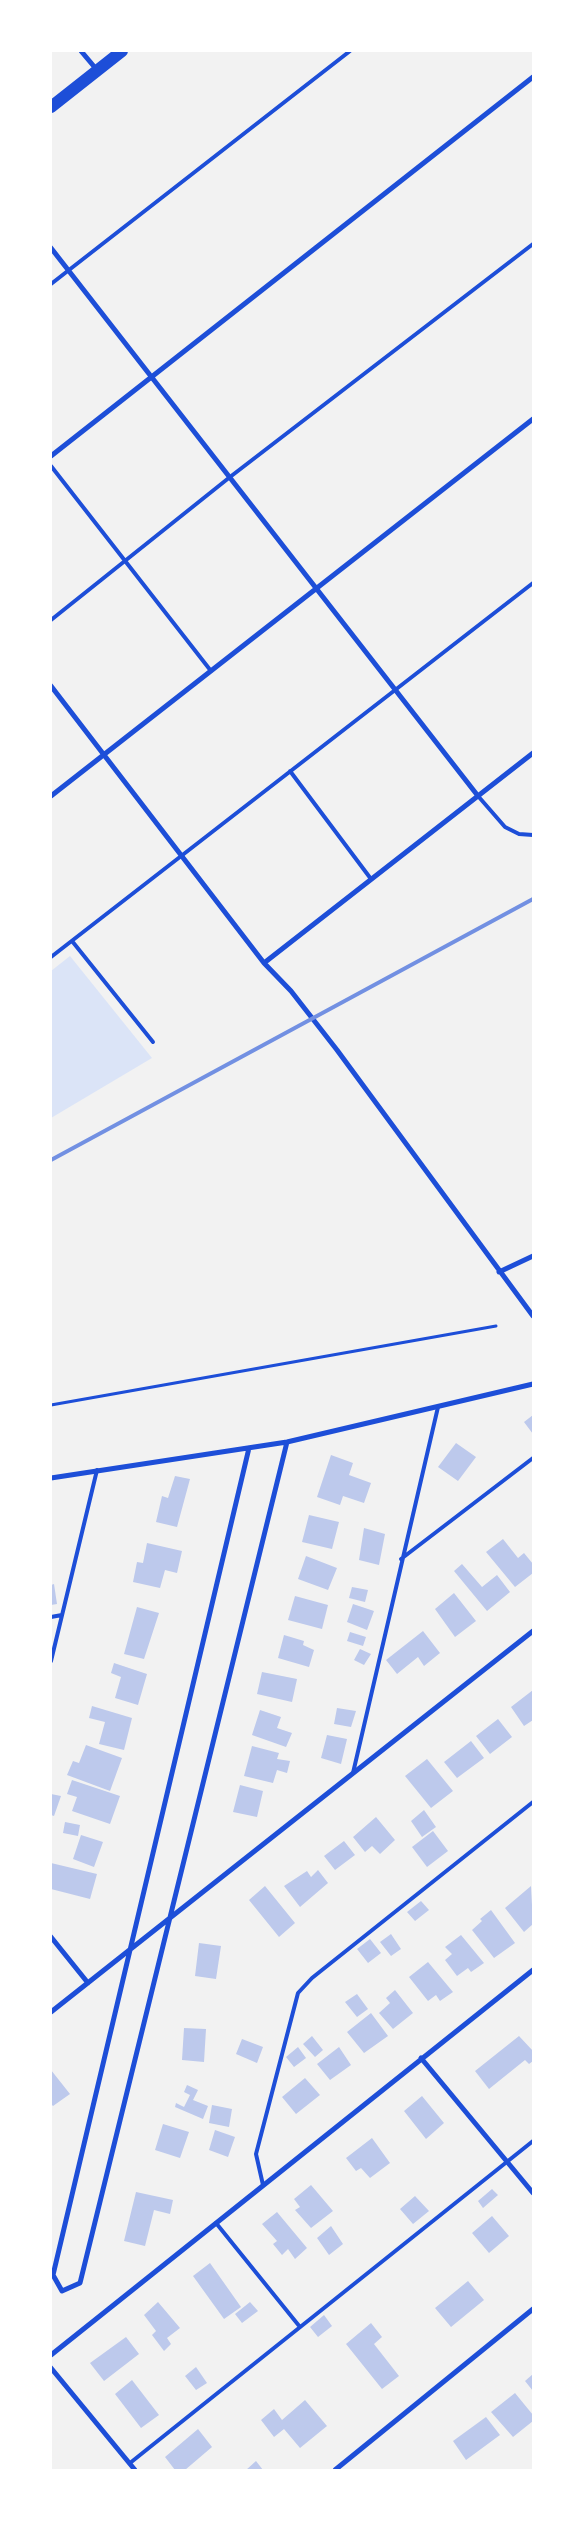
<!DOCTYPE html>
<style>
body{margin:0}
#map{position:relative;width:584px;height:2521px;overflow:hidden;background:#f2f2f2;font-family:"Libre Baskerville",serif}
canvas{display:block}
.frame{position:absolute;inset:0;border:52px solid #fff;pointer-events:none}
</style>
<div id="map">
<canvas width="584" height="2521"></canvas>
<div class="frame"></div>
</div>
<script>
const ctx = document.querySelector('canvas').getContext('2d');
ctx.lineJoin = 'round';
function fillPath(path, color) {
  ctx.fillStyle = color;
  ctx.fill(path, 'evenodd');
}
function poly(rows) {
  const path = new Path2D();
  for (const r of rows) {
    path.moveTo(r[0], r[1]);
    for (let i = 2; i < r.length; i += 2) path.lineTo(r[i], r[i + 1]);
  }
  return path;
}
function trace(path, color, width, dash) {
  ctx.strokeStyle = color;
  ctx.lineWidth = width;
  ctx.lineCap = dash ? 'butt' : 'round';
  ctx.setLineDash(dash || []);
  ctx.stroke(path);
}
fillPath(poly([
 [70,956,152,1058,51,1118,51,971]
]), '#dbe4f7');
fillPath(poly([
 [533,1415,533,1434,524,1422],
 [456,1443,476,1457,458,1481,438,1467],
 [331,1455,353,1463,349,1475,371,1483,364,1503,343,1496,340,1505,317,1497],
 [175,1476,190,1479,177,1527,156,1522,162,1496,168,1498],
 [309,1515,339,1522,332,1549,302,1542],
 [364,1528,385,1534,379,1565,359,1560],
 [503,1539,518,1558,524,1553,533,1564,533,1573,515,1587,486,1552],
 [147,1543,182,1551,177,1573,165,1570,160,1588,133,1582,137,1562,143,1563],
 [306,1556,337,1568,328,1590,298,1579],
 [462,1564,482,1587,497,1575,510,1592,487,1611,454,1571],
 [54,1584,57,1604,51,1605,51,1585],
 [352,1587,368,1590,365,1602,349,1598],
 [454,1593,476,1621,455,1637,435,1609],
 [295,1596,328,1605,322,1629,288,1620],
 [353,1604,374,1611,367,1630,347,1622],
 [137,1607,159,1613,144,1659,124,1654],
 [423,1631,440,1653,424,1666,418,1657,397,1674,386,1660],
 [350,1632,366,1637,363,1646,347,1641],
 [284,1635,304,1641,303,1645,314,1650,309,1667,278,1658],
 [360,1649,371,1654,364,1665,354,1660],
 [114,1663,147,1674,138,1705,115,1698,121,1677,111,1673],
 [262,1672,297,1679,292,1702,257,1694],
 [533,1690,533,1720,524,1726,511,1707],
 [92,1706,132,1718,124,1750,99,1744,105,1722,89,1718],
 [337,1708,356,1711,351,1727,334,1724],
 [260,1710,281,1717,277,1728,292,1733,286,1747,252,1735],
 [498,1719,512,1737,490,1754,476,1736],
 [327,1735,347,1739,341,1764,321,1758],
 [471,1741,484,1758,457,1778,444,1762],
 [86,1745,122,1758,110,1791,67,1775,73,1761,79,1763],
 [252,1746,279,1753,277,1759,290,1761,287,1773,277,1770,273,1783,244,1776],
 [427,1759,453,1791,431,1808,405,1776],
 [72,1780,120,1796,110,1824,72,1811,77,1797,67,1794],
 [240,1785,263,1791,257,1817,233,1812],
 [51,1794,61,1796,54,1816,51,1815],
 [424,1810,436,1827,422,1837,411,1821],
 [376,1817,395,1840,380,1854,372,1846,365,1852,353,1837],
 [65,1822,80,1825,78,1836,63,1833],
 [433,1831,448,1851,427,1867,412,1847],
 [81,1835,103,1842,94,1867,73,1859],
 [344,1841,355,1855,335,1870,324,1856],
 [51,1863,97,1874,90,1899,51,1889],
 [318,1870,328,1883,300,1907,284,1886,307,1871,311,1877],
 [265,1886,295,1923,279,1937,249,1900],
 [531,1886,533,1924,524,1932,505,1908],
 [421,1901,429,1910,415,1921,407,1912],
 [491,1910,515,1943,494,1958,472,1930,482,1921,480,1919],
 [391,1934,401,1949,391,1956,380,1942],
 [461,1935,484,1963,471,1972,468,1968,457,1976,445,1960,452,1954,445,1947],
 [370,1939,381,1953,368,1963,357,1949],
 [199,1943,221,1946,216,1979,195,1976],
 [428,1962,453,1992,440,2001,436,1995,428,2001,409,1977],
 [395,1990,413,2013,393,2029,379,2013,390,2003,386,1998],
 [357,1994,368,2009,357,2017,345,2002],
 [371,2013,388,2036,364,2053,347,2032],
 [184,2028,206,2029,204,2062,182,2060],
 [312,2036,323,2050,315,2057,303,2044],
 [519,2036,533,2051,533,2061,529,2064,525,2060,489,2089,475,2071],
 [242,2039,263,2047,257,2063,236,2054],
 [298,2047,306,2058,294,2067,286,2057],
 [339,2047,351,2065,330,2080,317,2064],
 [51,2070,70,2094,53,2106,51,2104],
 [305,2078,320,2095,296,2114,282,2097],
 [187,2085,198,2090,193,2100,208,2106,203,2119,175,2107,176,2103,184,2107,190,2095,184,2092],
 [422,2096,444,2123,426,2139,404,2111],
 [212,2105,232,2109,229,2127,209,2123],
 [163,2124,189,2132,180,2158,155,2150],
 [215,2130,235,2137,228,2157,209,2150],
 [372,2138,390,2163,370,2178,361,2168,356,2171,346,2158],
 [311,2185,333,2211,311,2228,295,2210,300,2207,294,2199],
 [492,2189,498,2195,483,2208,478,2201],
 [136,2192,173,2200,170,2214,154,2210,145,2246,124,2241],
 [415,2196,429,2211,413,2224,400,2209],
 [277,2212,307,2248,295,2259,288,2249,282,2255,273,2244,277,2241,262,2224],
 [492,2216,509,2236,489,2253,472,2233],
 [331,2226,343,2244,329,2255,317,2238],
 [210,2263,241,2307,224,2319,193,2276],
 [468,2281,484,2300,451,2327,435,2308],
 [158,2302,180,2328,167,2338,171,2344,164,2351,152,2335,156,2331,144,2315],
 [250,2302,258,2311,242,2323,235,2314],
 [324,2315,332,2326,318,2337,310,2327],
 [371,2323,382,2337,374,2344,399,2376,382,2389,346,2344],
 [126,2337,139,2354,104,2381,90,2363],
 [196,2367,207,2383,196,2390,185,2376],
 [533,2374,533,2391,525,2381],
 [132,2380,159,2415,141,2428,115,2394],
 [515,2393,533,2415,533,2421,513,2437,491,2412],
 [305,2400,327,2426,300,2448,284,2429,274,2437,261,2420,274,2409,282,2420],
 [486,2417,500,2435,466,2460,453,2441],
 [198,2429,212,2447,185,2470,175,2470,165,2457],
 [256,2461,263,2470,246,2470]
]), '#bdc9ec');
trace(poly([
 [51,1405,496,1326]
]), '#1d4ed8', 3);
trace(poly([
 [51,284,350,51],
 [51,466,211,671],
 [51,620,230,477,533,244],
 [290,771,371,879],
 [478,796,505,827,519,834,533,835],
 [72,941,153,1042],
 [51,957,533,583],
 [401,1559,533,1458],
 [51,1617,62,1615],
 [51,1661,97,1470],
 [353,1773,438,1407],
 [263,2185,256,2154,298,1993,312,1978,533,1802],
 [216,2223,300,2327],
 [130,2463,533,2141]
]), '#1d4ed8', 4);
trace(poly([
 [81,51,97,70],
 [51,248,478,796],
 [51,456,533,77],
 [51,686,264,963,291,991,337,1050,533,1316],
 [51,796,533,419],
 [264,963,533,753],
 [499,1272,533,1256],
 [249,1448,53,2275,62,2291,80,2283,287,1442],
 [51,1478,287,1442,533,1384],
 [51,1937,88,1983],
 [51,2012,533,1631],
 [421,2058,533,2193],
 [51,2355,533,1970],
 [51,2368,135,2470],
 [335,2470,533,2309]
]), '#1d4ed8', 5);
trace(poly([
 [51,107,122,51]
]), '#1d4ed8', 12);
trace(poly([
 [51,1160,533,899]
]), '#7290e2', 4);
</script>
